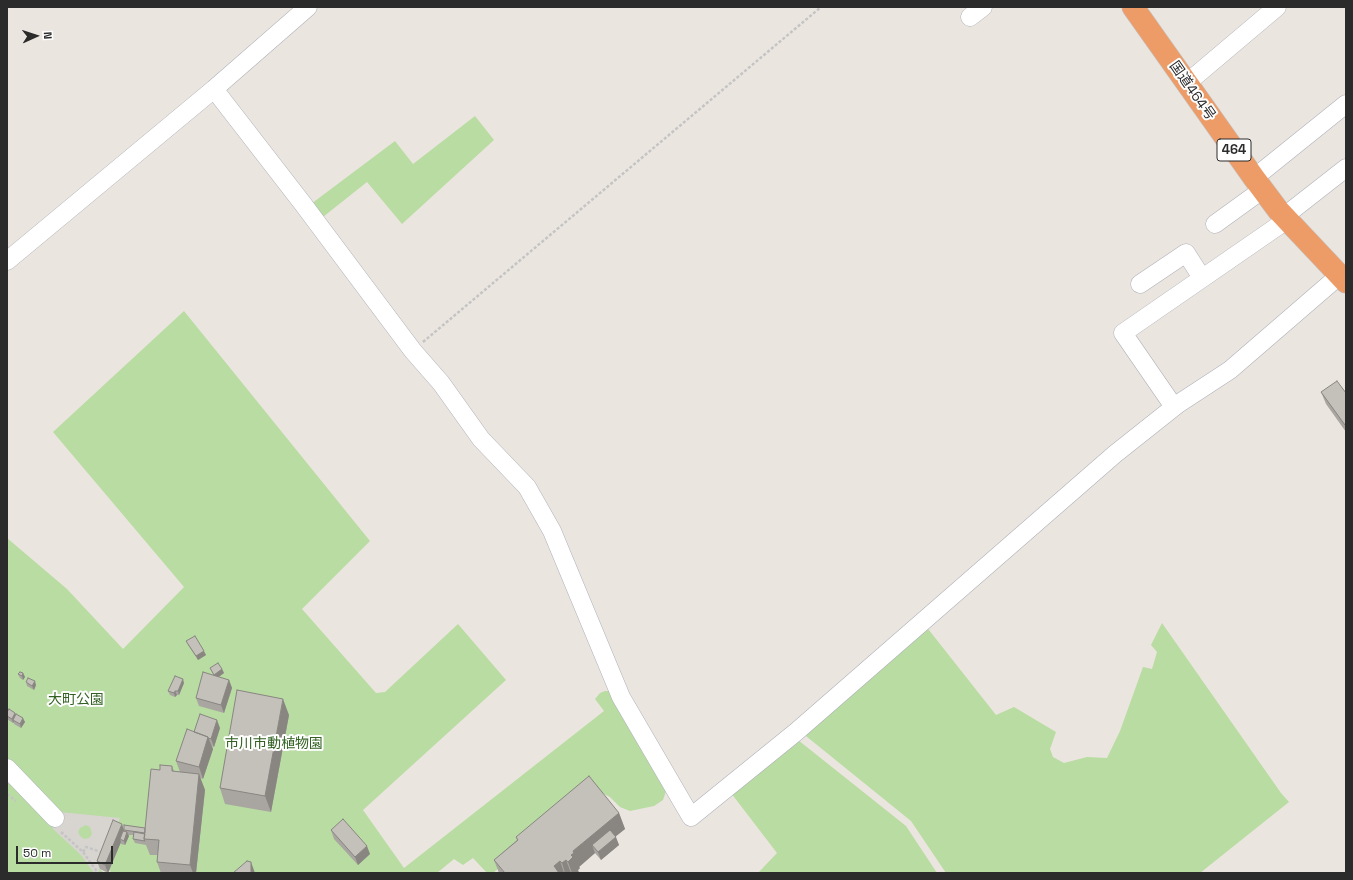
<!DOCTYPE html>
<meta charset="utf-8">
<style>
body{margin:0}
#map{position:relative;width:1353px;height:880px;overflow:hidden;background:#ebe5df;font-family:"Space Grotesk",sans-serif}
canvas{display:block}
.frame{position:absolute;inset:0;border:8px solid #2b2b2b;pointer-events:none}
.north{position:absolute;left:16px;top:16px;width:40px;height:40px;-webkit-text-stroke:3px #fff;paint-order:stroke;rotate:87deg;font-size:11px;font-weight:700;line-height:16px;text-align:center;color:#2b2b2b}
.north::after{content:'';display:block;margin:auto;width:14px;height:18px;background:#2b2b2b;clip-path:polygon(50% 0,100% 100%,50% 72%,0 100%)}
.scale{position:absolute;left:16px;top:846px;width:97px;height:18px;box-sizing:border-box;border:2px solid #2b2b2b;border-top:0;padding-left:5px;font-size:12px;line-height:14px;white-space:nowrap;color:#2b2b2b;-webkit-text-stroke:3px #fff;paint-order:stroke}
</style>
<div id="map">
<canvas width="1353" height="880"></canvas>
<div class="frame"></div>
<div class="north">N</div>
<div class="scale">50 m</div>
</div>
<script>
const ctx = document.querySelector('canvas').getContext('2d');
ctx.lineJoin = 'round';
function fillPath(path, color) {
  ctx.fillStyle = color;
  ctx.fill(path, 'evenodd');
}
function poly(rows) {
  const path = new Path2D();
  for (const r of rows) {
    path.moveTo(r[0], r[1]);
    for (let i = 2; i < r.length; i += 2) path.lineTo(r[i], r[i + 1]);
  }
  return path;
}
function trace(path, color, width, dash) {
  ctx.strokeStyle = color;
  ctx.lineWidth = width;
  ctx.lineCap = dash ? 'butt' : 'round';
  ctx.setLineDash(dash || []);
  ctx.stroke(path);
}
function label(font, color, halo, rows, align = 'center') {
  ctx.font = font + ' "Space Grotesk","Noto Sans JP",sans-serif';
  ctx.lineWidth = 4;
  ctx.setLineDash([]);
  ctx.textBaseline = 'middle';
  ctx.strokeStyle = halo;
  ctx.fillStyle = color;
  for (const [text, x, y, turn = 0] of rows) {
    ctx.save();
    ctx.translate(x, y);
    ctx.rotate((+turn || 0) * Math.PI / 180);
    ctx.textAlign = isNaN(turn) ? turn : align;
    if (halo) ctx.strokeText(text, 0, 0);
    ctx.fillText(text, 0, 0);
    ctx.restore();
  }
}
fillPath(poly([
 [475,116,494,140,402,224,367,182,323,217,311,204,395,141,413,164],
 [184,311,370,541,302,609,376,693,385,692,458,624,506,680,363,810,404,868,604,711,595,699,600,693,605,691,611,691,667,788,663,800,654,806,630,811,620,807,610,797,594,789,493,873,487,873,473,858,463,865,454,859,437,873,112,873,102,863,100,869,104,873,7,873,7,538,67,589,123,649,184,587,53,432],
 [1162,623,1281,793,1289,802,1200,873,946,873,911,821,801,732,925,625,996,715,1014,707,1056,732,1050,749,1053,757,1064,763,1087,757,1107,758,1120,731,1143,667,1152,669,1157,652,1151,645],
 [798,740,906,826,937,873,758,873,777,853,731,793]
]), '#b8dca1');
fillPath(poly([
 [60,812,120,818,98,873,94,873,81,855,53,829,51,822],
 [86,825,90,827,92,834,89,838,84,839,80,836,78,832,80,828]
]), '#d8d5d1');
const minor = poly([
 [970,17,983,7],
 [1187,83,1277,7],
 [214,89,303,204,413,351,441,383,481,439,527,487,552,531,621,697,691,817,796,732,1115,454,1178,404,1230,370,1340,275],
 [1254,178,1346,104],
 [1215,224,1262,190],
 [7,261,214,89,308,7],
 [1140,284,1186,253,1202,278],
 [1174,407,1123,333,1278,226,1286,219,1291,211,1346,168],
 [7,768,55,818]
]);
const highway = poly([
 [1133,7,1254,178,1278,210,1346,282]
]);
trace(minor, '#afb1ba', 19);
trace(highway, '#c4c4c4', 23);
trace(poly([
 [423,342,821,7],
 [7,794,16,801],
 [61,832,83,852,98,873],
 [83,852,86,847,104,853]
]), '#c4c4c4', 2.5, [3, 2]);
trace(minor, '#fff', 18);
trace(highway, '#ee9c67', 22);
fillPath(poly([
 [1321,392,1346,393,1346,432,1326,404],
 [186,641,206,655,198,660,188,645],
 [210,668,222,669,224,673,218,677,229,680,232,688,224,713,199,706,196,698,214,675],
 [23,673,25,677,23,680,20,678,18,674],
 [26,682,36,685,34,690,27,686],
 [184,683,179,695,177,695,175,697,170,695,168,691],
 [7,708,8,710,25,722,21,728,14,724,14,722,13,723,7,719],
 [289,715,271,812,225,804,220,788],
 [220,728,214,747,212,746,213,749,203,779,200,778,205,790,196,873,161,873,157,862,158,855,150,855,146,845,135,843,133,839,134,835,128,835,129,836,125,845,121,844,121,842,108,873,100,869,97,861,124,829,145,828,160,770,172,766,174,771,180,772,176,761,194,732],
 [619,813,625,829,615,837,619,845,601,860,595,853,579,867,580,868,578,870,579,873,499,873,494,860,517,840,516,837],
 [331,830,370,854,358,865,334,839]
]), '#a9a5a0');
fillPath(poly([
 [204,651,206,655,198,660,196,656],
 [222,669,224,673,216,679,214,675],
 [23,673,25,677,23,680,22,676],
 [183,679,184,683,179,695,178,691],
 [229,680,232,688,224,713,221,705],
 [35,681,36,685,34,690,32,686],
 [175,691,177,695,175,697,174,693],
 [283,699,289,715,271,812,265,796],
 [15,713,17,717,13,720,14,722,13,723,12,719],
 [23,718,25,722,21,728,20,724],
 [217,720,220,728,214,747,211,739],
 [208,737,213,749,203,779,199,767],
 [199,774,205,790,196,873,193,873,190,865],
 [619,813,625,829,597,851,592,845,595,853,579,867,580,868,578,870,579,873,572,873,568,862,573,851],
 [122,824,124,830,120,839,121,842,108,873,105,865],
 [127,832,129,836,125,845,124,841],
 [616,837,619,845,601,860,598,852],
 [367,846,370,854,358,865,355,857],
 [566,860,571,873,565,873,562,863],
 [560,861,564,873,556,873,554,866],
 [251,862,255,873,251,873]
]), '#898682');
const building = poly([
 [1337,381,1346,393,1346,424,1345,425,1321,392,1337,381],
 [195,636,204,651,196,656,186,641,195,636],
 [218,663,222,669,214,675,210,668,218,663],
 [20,672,23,673,22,676,18,674,20,672],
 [203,672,229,680,221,705,196,698,203,672],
 [175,676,183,679,178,691,175,691,174,693,168,691,175,676],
 [28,678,35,681,32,686,26,682,28,678],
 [237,690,283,699,265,796,220,788,237,690],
 [9,709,15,713,12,719,7,716,7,712,9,709],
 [16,714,23,718,20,724,13,720,16,714],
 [200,714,217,720,211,739,208,738,208,737,194,732,200,714],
 [187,729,208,737,199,767,176,761,187,729],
 [160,765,172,766,172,771,199,774,190,865,157,862,159,840,144,839,151,769,160,770,160,765],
 [589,776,619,813,573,851,574,853,571,855,573,857,568,862,566,860,562,863,560,861,554,866,559,873,505,873,494,860,518,840,516,837,589,776],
 [343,819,367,846,355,857,331,830,343,819],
 [113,820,122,824,105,865,97,861,113,820],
 [124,825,145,828,145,833,124,830,124,825],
 [610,830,616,837,598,852,592,845,610,830],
 [123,831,127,832,124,841,120,839,123,831],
 [134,832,145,834,144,839,145,841,133,839,134,832],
 [247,861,251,862,251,873,233,873,247,861]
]);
fillPath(building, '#c4c0ba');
trace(building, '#898682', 1);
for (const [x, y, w] of [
 [1234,150,34]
]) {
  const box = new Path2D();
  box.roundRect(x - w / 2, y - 11, w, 22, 3);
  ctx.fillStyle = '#fff';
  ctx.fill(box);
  trace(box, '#2b2b2b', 1);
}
label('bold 13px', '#2b2b2b', null, [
 ["464",1234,150]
]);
label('14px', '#2b2b2b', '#fff', [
 ["国道464号",1192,91,55]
]);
label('14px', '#326122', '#fff', [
 ["大町公園",76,700],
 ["市川市動植物園",274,744]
]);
</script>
